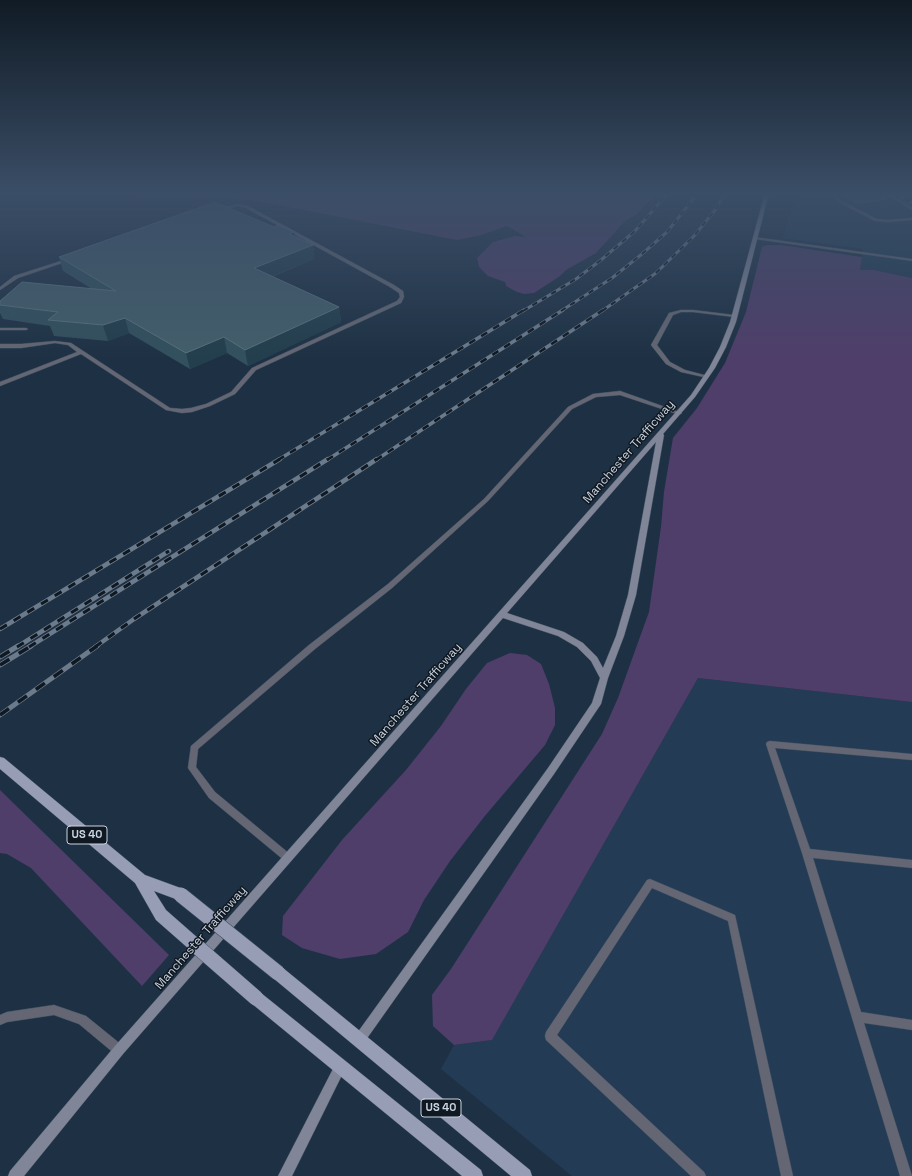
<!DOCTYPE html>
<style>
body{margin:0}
canvas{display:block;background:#1e3144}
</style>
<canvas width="912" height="1176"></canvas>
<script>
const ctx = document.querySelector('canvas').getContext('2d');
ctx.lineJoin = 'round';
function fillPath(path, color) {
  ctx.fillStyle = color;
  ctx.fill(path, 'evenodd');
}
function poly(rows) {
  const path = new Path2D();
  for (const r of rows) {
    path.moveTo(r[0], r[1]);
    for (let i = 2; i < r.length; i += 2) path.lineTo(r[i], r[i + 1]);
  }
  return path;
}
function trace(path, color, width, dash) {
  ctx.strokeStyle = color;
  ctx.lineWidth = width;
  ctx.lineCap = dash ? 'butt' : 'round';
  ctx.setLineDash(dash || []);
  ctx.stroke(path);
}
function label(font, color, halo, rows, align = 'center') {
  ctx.font = font + ' "Space Grotesk",sans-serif';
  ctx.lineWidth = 3;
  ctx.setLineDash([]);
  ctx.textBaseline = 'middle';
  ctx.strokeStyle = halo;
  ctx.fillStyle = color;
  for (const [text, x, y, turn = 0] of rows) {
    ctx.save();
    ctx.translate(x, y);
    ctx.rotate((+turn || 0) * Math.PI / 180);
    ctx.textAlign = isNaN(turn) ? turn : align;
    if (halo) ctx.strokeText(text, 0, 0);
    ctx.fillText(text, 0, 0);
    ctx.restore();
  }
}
fillPath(poly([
 [796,193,912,193,912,278,874,270,860,270,863,249,783,238],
 [698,678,912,702,912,1176,572,1176,441,1069,454,1045,492,1040]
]), '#233b54');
fillPath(poly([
 [101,193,657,193,636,215,626,220,596,253,566,270,560,276,534,293,524,294,517,292,506,286,505,282,488,276,479,267,477,258,493,242,515,236,526,237,507,226,481,235,457,240,253,200],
 [767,245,781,245,862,257,860,270,874,270,912,278,912,702,698,678,492,1040,454,1045,433,1026,432,995,451,969,602,734,618,698,649,612,661,527,664,492,673,438,697,408,725,363,746,312,762,247],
 [510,653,527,655,541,664,549,684,555,708,555,725,545,745,484,817,450,861,424,900,408,932,376,954,340,959,302,948,282,935,283,916,342,840,406,770,441,726,466,689,487,663],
 [0,790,169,955,142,986,31,868,7,854,0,853]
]), '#4f3e6a');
const service = poly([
 [829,193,833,193,842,201,877,219,888,220,912,218,912,220,888,222,875,221,840,203,829,193],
 [238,204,248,206,394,285,403,291,404,297,401,303,256,370,235,394,210,406,192,412,182,413,166,410,81,354,0,386,0,382,77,352,68,345,55,343,21,348,0,348,0,344,21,344,55,341,71,343,170,408,182,409,191,408,206,404,231,392,252,368,397,301,400,297,399,293,390,287,246,208,238,206,219,210,217,209,238,204],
 [754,237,912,259,912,261,755,239,753,238,754,237],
 [67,259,71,260,18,278,0,290,0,287,14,276,67,259],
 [681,310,693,310,734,315,736,316,734,317,693,312,681,312,673,315,657,345,670,362,685,370,708,376,708,378,681,372,666,364,651,345,669,313,681,310],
 [0,328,26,328,28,329,26,330,0,330,0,328],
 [620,391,682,413,681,414,677,414,620,395,596,397,572,409,488,501,392,588,315,649,198,749,196,767,215,792,291,855,293,858,291,861,288,862,285,861,209,798,188,768,191,746,309,645,388,584,484,499,568,407,593,394,620,391],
 [770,741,912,754,912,760,775,748,810,849,912,860,912,868,813,858,861,1012,912,1020,912,1030,864,1023,912,1176,900,1176,802,853,766,744,767,742,770,741],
 [650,879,735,915,793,1176,781,1176,728,921,652,888,557,1035,704,1172,706,1176,691,1176,546,1040,545,1036,546,1032,647,880,650,879],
 [54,1005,86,1016,123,1046,124,1050,123,1054,119,1055,115,1054,79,1024,54,1015,7,1022,0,1025,0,1015,7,1012,54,1005]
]);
const minor = poly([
 [883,193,888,193,912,207,912,210,883,193]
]);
const secondary = poly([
 [765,193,769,193,736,322,726,347,715,368,695,397,663,434,664,435,636,595,624,636,608,678,601,704,554,774,363,1044,359,1046,355,1044,353,1040,355,1036,548,768,592,703,600,678,591,661,577,647,558,636,503,618,123,1054,24,1176,8,1176,10,1171,115,1046,691,395,709,368,720,347,730,322,765,193],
 [656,442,628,595,616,636,603,668,597,657,583,643,564,632,507,613,656,442],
 [340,1061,344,1063,346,1067,344,1071,292,1176,278,1176,336,1063,340,1061]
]);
const primary = poly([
 [0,757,4,758,145,875,186,890,188,895,186,900,181,901,154,891,166,910,199,939,201,944,199,949,194,951,189,949,156,920,135,883,0,769,0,757],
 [278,966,283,968,530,1170,532,1176,511,1176,273,978,271,973,273,968,278,966],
 [256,991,261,993,481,1170,483,1176,462,1176,251,1003,249,998,251,993,256,991]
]);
trace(service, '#3d4e60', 1);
trace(minor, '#3d4e60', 1);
trace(secondary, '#3d4e60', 1);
trace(primary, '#3d4e60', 1);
fillPath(service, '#646773');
fillPath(minor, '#646773');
fillPath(secondary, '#818598');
fillPath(primary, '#979db5');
const railFar3 = poly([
 [895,193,912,203],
 [523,311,576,279,601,260,635,231,668,193],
 [561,311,612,278,642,254,667,232,698,193],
 [602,311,656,273,694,236,716,209,725,193]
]);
const railFar2 = poly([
 [278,460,524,310],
 [327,460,563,310],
 [376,460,603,310]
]);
const railFar1 = poly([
 [0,629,280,459],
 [17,647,169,551],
 [29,647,328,459],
 [95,647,134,619,377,459]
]);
const rail = poly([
 [0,657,18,646],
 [0,665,31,646],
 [0,715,97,646]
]);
trace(railFar3, '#6c7b8c', 3);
trace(railFar2, '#6c7b8c', 3.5);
trace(railFar1, '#6c7b8c', 4.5);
trace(rail, '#6c7b8c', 5);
trace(railFar3, '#101821', 2, [5.5]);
trace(railFar2, '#101821', 2.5, [7]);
trace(railFar1, '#101821', 3, [8]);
trace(rail, '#101821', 3.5, [11]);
const primaryBridge = poly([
 [181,895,278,973],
 [194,944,256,998]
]);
trace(primaryBridge, '#3d4e60', 16, []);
trace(primaryBridge, '#979db5', 15);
fillPath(poly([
 [844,193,886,199,885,203,859,206,843,196],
 [274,227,294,232,295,237,313,245,314,259,272,277,339,307,341,322,248,366,227,353,190,369,129,333,108,341,54,336,50,326,3,319,0,313,0,301,92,289,63,271,59,257]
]), '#32505d');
fillPath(poly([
 [886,199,885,203,859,206,860,203],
 [294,232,296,246,289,234],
 [313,245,314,259,256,283,254,268],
 [339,307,341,322,248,366,245,350],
 [125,318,129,333,108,341,103,325],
 [224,337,227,353,190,369,186,353]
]), '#233e4d');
const building = poly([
 [844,193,875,193,886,199,860,203,844,193],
 [215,202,274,227,278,225,294,232,289,234,313,245,254,268,339,307,245,350,224,337,186,353,125,318,103,325,48,320,58,312,0,305,0,301,22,282,116,291,59,257,215,202]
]);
fillPath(building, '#435e6b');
trace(building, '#58717e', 1);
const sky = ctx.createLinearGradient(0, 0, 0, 358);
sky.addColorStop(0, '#101b25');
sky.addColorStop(0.54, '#3b4e67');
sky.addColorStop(1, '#3b4e6700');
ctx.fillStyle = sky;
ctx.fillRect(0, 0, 912, 358);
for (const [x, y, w] of [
 [87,835,40],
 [441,1108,40]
]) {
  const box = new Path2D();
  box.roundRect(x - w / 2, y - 9, w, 18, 3);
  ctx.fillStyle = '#101821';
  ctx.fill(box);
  trace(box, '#c9d4e1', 1);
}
label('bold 11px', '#c9d4e1', null, [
 ["US 40",87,835],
 ["US 40",441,1108]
]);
label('12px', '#c9d4e1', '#101821', [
 ["Manchester Trafficway",629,452,-49],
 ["Manchester Trafficway",416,695,-49],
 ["Manchester Trafficway",201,938,-49]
]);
</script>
